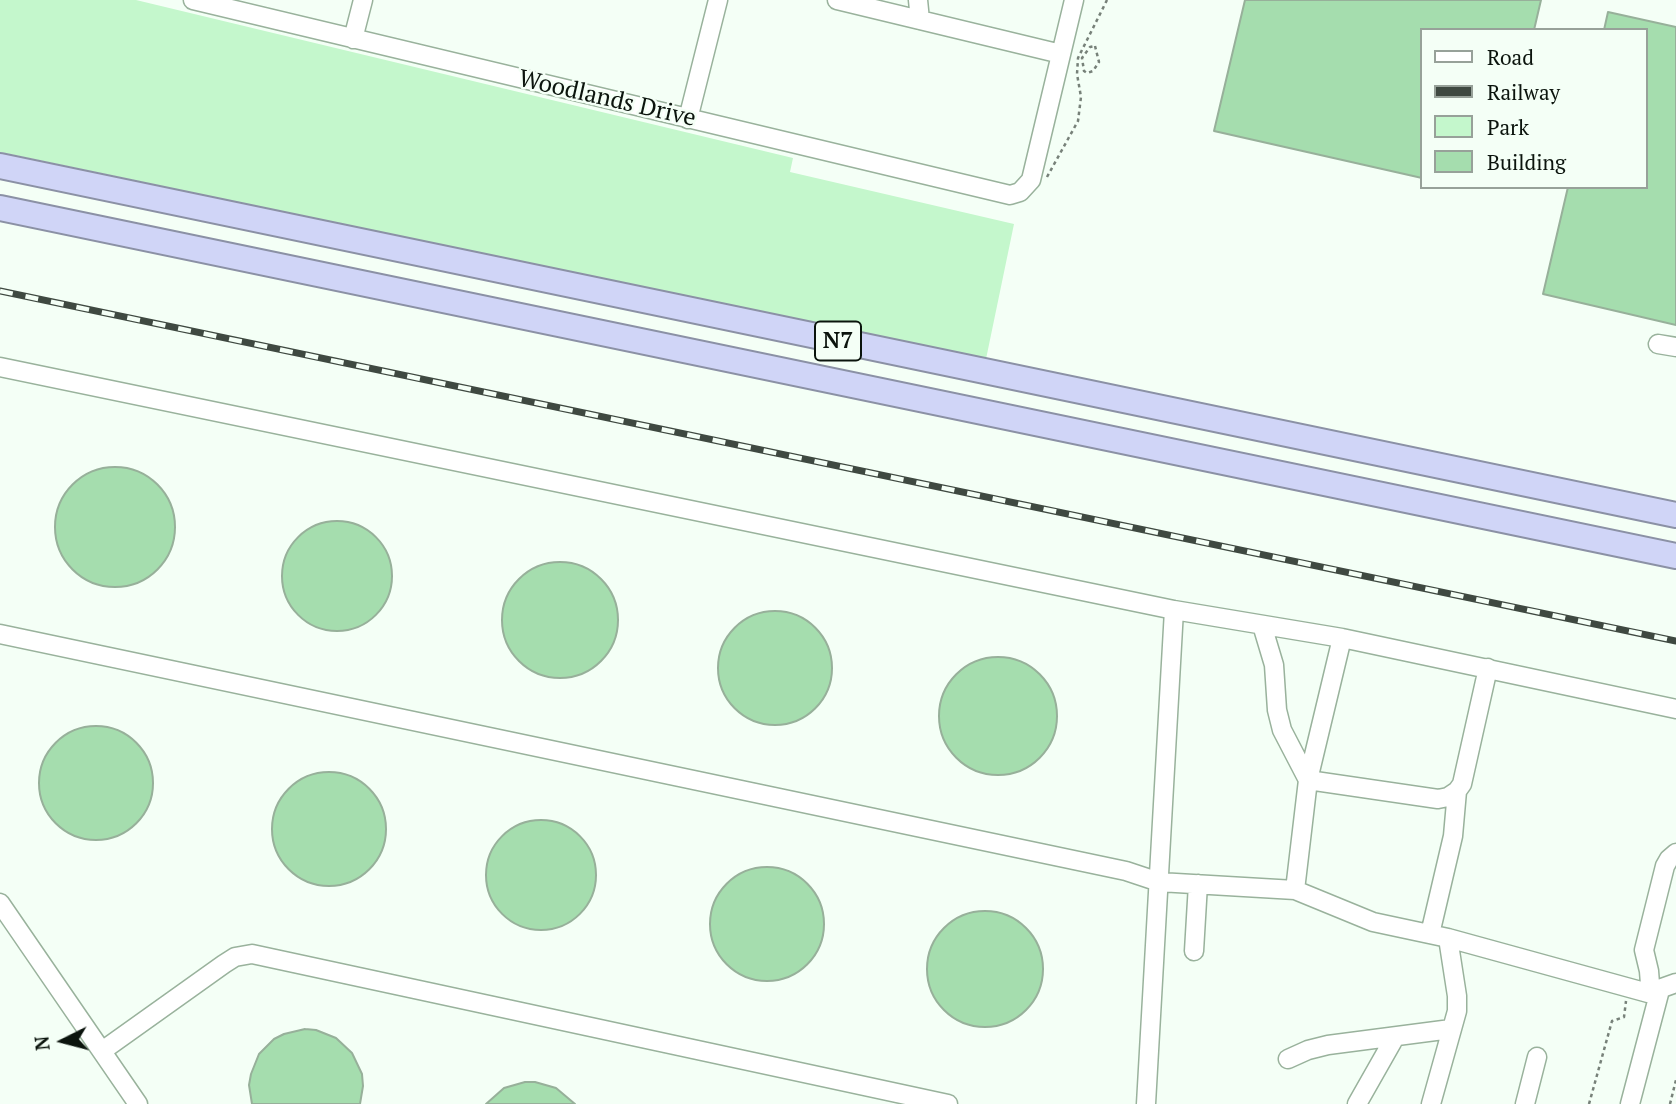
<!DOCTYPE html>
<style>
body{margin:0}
#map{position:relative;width:1676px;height:1104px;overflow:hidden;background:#f4fff6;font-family:"PT Serif",serif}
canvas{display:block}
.legend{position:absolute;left:1420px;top:28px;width:228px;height:161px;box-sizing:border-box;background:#f4fff6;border:2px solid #97a199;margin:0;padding:9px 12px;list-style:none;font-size:21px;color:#0b140d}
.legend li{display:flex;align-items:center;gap:14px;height:35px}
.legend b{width:35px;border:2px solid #97a199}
.north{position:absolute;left:28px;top:1006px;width:70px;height:70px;-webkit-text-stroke:5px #f4fff6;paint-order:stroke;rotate:264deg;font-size:19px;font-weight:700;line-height:28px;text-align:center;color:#0b140d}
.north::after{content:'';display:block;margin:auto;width:24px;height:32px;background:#0b140d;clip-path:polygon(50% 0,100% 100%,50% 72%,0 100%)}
</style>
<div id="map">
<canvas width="1676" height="1104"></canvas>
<ul class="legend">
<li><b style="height:9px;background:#fff"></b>Road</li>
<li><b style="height:9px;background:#3f4941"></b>Railway</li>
<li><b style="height:19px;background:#c4f7cc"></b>Park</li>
<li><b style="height:19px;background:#a5ddae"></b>Building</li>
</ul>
<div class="north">N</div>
</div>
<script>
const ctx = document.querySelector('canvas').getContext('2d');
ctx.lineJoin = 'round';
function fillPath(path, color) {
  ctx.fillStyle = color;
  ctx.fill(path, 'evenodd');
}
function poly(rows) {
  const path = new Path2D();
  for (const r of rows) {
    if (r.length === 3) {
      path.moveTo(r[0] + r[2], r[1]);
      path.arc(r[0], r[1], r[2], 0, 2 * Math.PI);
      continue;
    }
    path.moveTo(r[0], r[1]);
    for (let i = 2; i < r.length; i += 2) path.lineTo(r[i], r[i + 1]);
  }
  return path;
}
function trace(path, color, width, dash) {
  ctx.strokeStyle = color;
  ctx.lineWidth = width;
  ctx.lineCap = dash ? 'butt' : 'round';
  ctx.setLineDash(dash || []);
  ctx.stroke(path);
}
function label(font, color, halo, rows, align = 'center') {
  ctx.font = font + ' "PT Serif",serif';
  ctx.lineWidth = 5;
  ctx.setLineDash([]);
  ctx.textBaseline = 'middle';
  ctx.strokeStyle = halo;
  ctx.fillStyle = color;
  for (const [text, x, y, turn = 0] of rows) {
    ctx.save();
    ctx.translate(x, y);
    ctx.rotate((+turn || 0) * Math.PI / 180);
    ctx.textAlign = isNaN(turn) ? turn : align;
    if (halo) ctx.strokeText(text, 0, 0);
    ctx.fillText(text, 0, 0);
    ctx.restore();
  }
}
fillPath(poly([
 [0,0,136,0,793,158,790,172,1014,224,986,359,0,152]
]), '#c4f7cc');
const building = poly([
 [1245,0,1541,0,1534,30,1422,30,1422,178,1214,131,1245,0],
 [1608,12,1676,27,1676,325,1543,294,1568,187,1646,187,1646,30,1604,30,1608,12],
 [115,527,60],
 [337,576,55],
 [560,620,58],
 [775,668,57],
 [998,716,59],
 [96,783,57],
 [329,829,57],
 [541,875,55],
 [767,924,57],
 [985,969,58],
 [305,1029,316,1030,336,1038,352,1053,362,1074,363,1086,360,1104,252,1104,249,1085,251,1074,259,1054,274,1039,284,1034,305,1029],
 [525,1082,535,1082,556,1088,575,1104,486,1104,504,1088,525,1082]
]);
fillPath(building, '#a5ddae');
trace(building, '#97b09a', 2);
const minor = poly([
 [193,0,1010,195,1020,192,1031,180,1074,0],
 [837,0,1061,54],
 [918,0,920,20],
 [353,39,363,0],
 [688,119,718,0],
 [1658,344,1676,347],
 [0,367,1174,610,1342,638,1676,709],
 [1262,625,1274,665,1277,710,1282,730,1308,780,1438,799,1448,797,1457,791,1462,784,1488,668],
 [0,634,1126,871,1159,882,1295,890,1373,922,1448,938,1648,993,1676,983],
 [1295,890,1308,780,1342,638],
 [0,903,138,1104],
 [1430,934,1453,836,1457,791],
 [1194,951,1198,884],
 [1648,993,1650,984,1649,971,1644,950,1665,866,1669,859,1676,853],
 [102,1051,224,964,235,957,252,954,948,1104],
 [1288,1059,1308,1050,1328,1045,1451,1029],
 [1146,1104,1174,610],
 [1357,1104,1395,1037],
 [1431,1104,1457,1011,1457,996,1448,938],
 [1525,1104,1537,1057],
 [1630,1104,1660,990]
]);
const highway = poly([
 [0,166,1676,515],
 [0,208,1676,556]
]);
trace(minor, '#99b29c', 21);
trace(highway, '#8b91a5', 28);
trace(poly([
 [1095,46,1099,62,1093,71,1087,73,1084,71,1082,58,1090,47,1095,46],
 [1047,177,1078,121,1081,97,1077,74,1078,58,1107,0],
 [1589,1104,1612,1021,1624,1017,1626,1001],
 [1670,1104,1676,1080]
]), '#778179', 2.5, [3.5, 3.5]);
trace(minor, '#fff', 18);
trace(highway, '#d0d5f7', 24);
const rail = poly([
 [0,291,1676,641]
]);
trace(rail, '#3f4941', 7);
trace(rail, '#f4fff6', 4.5, [13]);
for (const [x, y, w] of [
 [838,341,46]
]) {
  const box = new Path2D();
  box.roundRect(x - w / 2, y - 19.5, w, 39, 5);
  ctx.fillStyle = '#f4fff6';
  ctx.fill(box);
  trace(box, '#0b140d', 2);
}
label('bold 23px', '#0b140d', null, [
 ["N7",838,341]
]);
label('24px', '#0b140d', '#f4fff6', [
 ["Woodlands Drive",607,99,13]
]);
</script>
